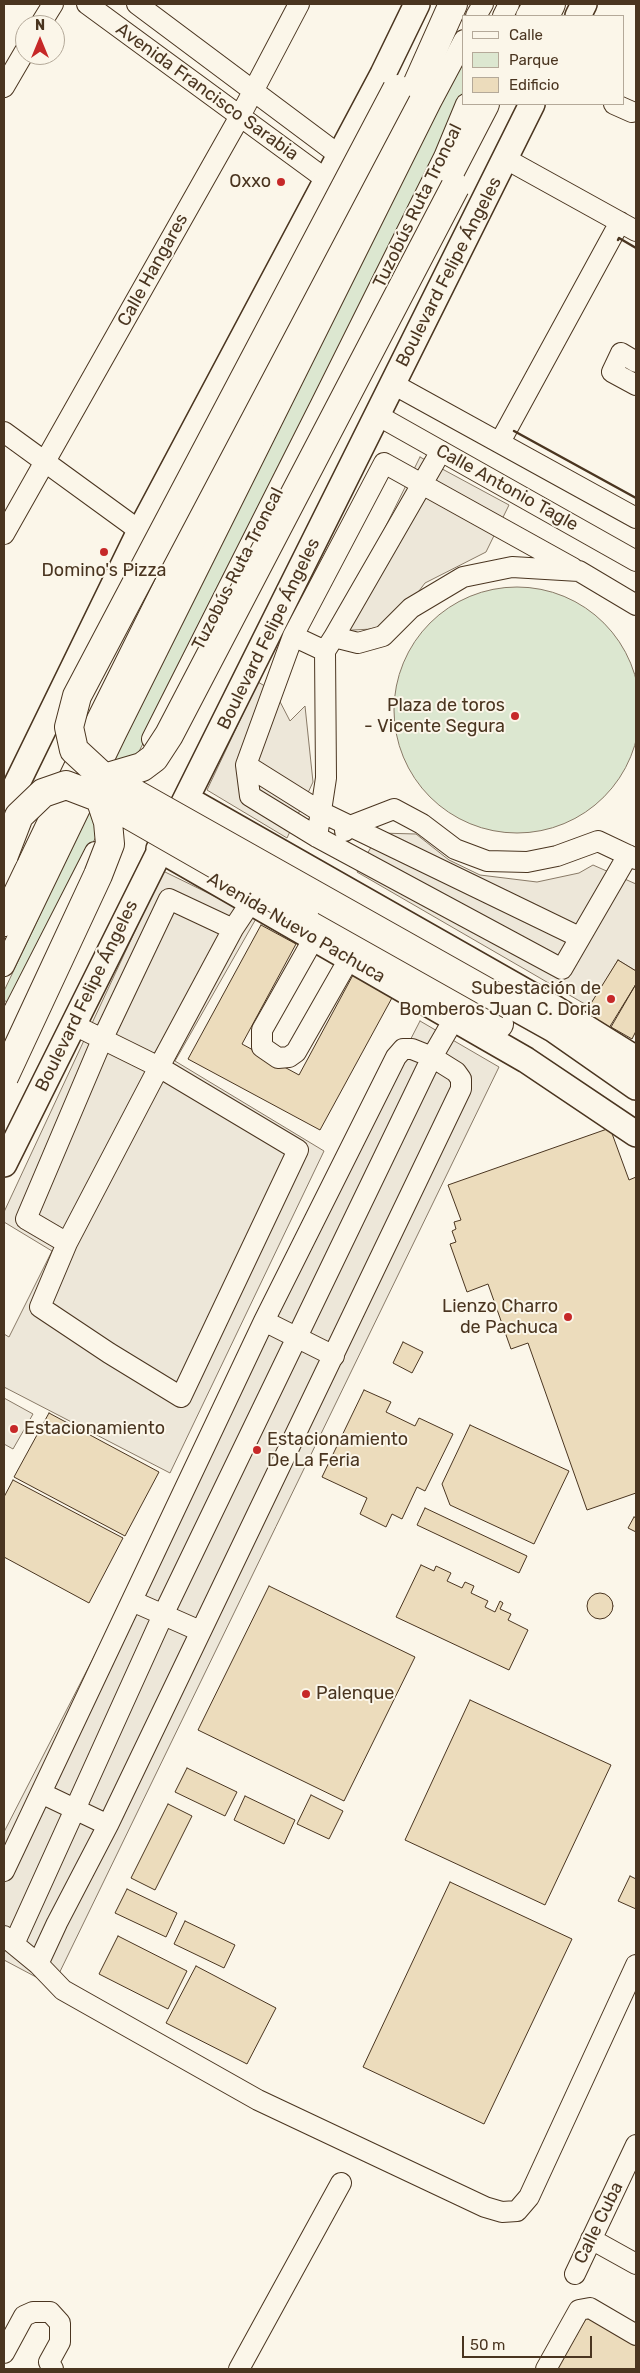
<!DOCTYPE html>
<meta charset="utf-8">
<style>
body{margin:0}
#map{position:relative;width:640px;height:2373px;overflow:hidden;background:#fbf6e9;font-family:Rubik,sans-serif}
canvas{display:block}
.frame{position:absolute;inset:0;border:5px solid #4a3520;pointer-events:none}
.legend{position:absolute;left:462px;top:15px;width:162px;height:90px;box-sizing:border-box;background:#fbf6e9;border:1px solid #b4a999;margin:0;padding:6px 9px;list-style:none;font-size:15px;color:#4a3520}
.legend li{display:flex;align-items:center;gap:10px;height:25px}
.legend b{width:25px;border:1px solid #b4a999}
.north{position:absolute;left:15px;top:15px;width:50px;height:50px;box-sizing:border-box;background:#fbf6e9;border:1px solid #b4a999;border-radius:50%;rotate:0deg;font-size:14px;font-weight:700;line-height:20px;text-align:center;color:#4a3520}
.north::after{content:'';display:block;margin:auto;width:18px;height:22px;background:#c62828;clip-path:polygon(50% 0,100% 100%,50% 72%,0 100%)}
.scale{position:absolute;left:462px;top:2336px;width:130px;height:22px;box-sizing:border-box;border:2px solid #4a3520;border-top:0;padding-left:6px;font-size:15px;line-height:18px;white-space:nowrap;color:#4a3520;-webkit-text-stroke:4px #fbf6e9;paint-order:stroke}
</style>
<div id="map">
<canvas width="640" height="2373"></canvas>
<div class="frame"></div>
<ul class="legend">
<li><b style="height:6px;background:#fbf6e9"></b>Calle</li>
<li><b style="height:14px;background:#dce7d0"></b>Parque</li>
<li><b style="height:14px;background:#ecdcbc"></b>Edificio</li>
</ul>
<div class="north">N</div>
<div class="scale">50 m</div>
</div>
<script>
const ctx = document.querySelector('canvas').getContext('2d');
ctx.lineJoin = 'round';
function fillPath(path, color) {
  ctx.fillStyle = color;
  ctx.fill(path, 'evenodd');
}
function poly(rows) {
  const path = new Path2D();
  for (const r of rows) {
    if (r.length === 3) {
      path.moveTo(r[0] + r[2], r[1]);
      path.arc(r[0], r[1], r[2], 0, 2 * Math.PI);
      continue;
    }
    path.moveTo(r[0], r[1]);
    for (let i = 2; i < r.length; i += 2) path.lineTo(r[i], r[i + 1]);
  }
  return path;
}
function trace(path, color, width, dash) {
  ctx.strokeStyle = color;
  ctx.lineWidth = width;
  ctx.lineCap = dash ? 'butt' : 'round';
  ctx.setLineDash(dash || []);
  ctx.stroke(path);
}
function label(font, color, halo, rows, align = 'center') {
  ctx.font = font + ' Rubik,sans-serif';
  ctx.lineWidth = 4;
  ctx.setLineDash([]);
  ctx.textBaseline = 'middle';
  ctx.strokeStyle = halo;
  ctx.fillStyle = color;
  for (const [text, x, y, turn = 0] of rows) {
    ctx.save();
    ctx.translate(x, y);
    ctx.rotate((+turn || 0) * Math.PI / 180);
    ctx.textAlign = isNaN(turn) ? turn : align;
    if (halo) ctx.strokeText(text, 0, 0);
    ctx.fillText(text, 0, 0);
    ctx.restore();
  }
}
const green = poly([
 [464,54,464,98,441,153,11,1005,4,1000,4,991,40,915,79,822,464,54],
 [517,710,123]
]);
fillPath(green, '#dce7d0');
trace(green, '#887966', 1);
const parking = poly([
 [420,457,509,505,486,552,425,583,391,628,334,631,420,457],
 [258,682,275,692,290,721,305,706,313,782,287,838,207,790,258,682],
 [379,833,416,834,449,860,480,875,537,882,579,873,593,865,636,884,636,971,618,960,590,1007,357,872,379,833],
 [163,871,257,917,175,1061,324,1151,170,1473,4,1387,4,1334,9,1337,52,1251,4,1222,4,1212,163,871],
 [420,1021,499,1067,53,1986,4,1960,4,1832,420,1021],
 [4,1398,33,1414,13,1449,4,1444,4,1398]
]);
fillPath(parking, '#ede7d9');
trace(parking, '#887966', 1);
const building = poly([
 [261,925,296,944,242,1044,299,1075,353,975,393,996,320,1130,188,1059,261,925],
 [618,960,636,971,636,984,609,1028,585,1013,618,960],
 [636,984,636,1031,632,1039,611,1027,636,984],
 [610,1128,629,1180,636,1177,636,1493,587,1510,528,1343,511,1349,488,1284,467,1292,450,1244,456,1242,452,1231,456,1229,454,1222,461,1220,448,1185,610,1128],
 [403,1342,423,1352,412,1373,393,1363,403,1342],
 [364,1390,391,1402,386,1412,415,1426,419,1418,453,1434,425,1491,417,1487,402,1519,392,1514,386,1527,360,1514,367,1498,322,1477,364,1390],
 [49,1413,159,1472,125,1536,14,1477,49,1413],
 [470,1425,569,1471,534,1544,450,1505,442,1484,470,1425],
 [13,1480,123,1538,89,1603,4,1557,4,1497,13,1480],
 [425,1508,527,1556,519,1573,417,1525,425,1508],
 [634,1517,636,1518,636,1532,628,1528,634,1517],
 [421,1565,434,1571,436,1566,451,1573,447,1581,462,1588,465,1582,474,1586,471,1593,488,1601,485,1607,495,1612,500,1601,503,1603,500,1609,511,1614,508,1620,528,1630,509,1670,396,1617,421,1565],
 [269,1586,415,1657,344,1801,198,1730,269,1586],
 [600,1606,13],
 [470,1700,611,1765,545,1905,405,1840,470,1700],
 [187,1768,237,1792,225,1816,175,1792,187,1768],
 [311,1795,343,1811,329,1839,297,1824,311,1795],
 [245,1796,295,1820,284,1844,234,1820,245,1796],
 [168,1804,192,1816,155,1890,131,1878,168,1804],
 [630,1876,636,1879,636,1909,618,1901,630,1876],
 [450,1882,572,1939,484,2124,363,2067,450,1882],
 [127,1889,177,1913,166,1937,115,1913,127,1889],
 [185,1921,235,1945,224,1968,174,1944,185,1921],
 [118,1936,187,1971,168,2009,99,1974,118,1936],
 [196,1966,276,2008,247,2064,166,2023,196,1966],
 [588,2315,636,2345,636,2369,557,2369,588,2315]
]);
fillPath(building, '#ecdcbc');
trace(building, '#4a3520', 1);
const minor = poly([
 [87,4,327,180],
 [137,4,339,155],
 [476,16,483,4],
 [503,16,509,4],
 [526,16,533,4],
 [40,25,53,4],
 [4,87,25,51],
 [614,104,632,112],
 [506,159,636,231],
 [636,362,621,353,612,372,636,385],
 [393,384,636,518],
 [377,415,636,561],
 [4,432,140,531],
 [500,442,620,222],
 [4,534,239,118,299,4],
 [293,636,246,765,250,796,317,837,562,969,628,855],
 [334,637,441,451],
 [325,651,293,636,384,463,573,568],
 [152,739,321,404,444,157,466,104],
 [246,765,321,812,579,937],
 [345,831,350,826,394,809,422,824,455,849,487,861,527,862,557,856,598,841,636,859],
 [317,837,326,778,325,651,334,637,358,643,383,636,411,608,463,577,512,567,579,571,636,605],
 [233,929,169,899,102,1040,26,1219,67,1243,40,1307,109,1353,181,1397,298,1150,159,1067,233,929,251,902],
 [314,938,262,1030,262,1047,278,1058,289,1057,296,1052,349,959],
 [4,966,116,734,431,102,464,40],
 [4,1030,95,852],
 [67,1243,159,1067,72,1024],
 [264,1321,334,1356],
 [132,1601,200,1631],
 [41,1793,108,1825],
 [4,1871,264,1321,396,1057,403,1049,412,1049,432,1057,456,1072,461,1079,461,1089,108,1825,57,1923,38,1964,4,1936],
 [14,1944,163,1615,432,1057,454,1019],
 [38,1964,63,1990,258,2100,485,2207,502,2212,517,2211,529,2197,636,1965],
 [591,2239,636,2264],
 [575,2274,636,2145],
 [4,2353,24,2316,33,2312,50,2312,60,2323,60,2342,49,2362,53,2369],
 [239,2369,341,2183],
 [546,2369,579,2310,590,2308,636,2335]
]);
const major = poly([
 [578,16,584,4],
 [187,799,556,1009,636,1059],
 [4,810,140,531,383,74,417,4],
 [159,849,526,1060,636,1134],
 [510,1005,553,1029,636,1087],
 [4,1164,532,104]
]);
const highway = poly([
 [545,16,551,4],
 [430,210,485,104],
 [304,915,499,1024],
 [4,922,98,726,412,96,453,4]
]);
trace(minor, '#4a3520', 22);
trace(major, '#4a3520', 28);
trace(highway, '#4a3520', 30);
trace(minor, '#fbf6e9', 20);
trace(major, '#fbf6e9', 25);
trace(highway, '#fbf6e9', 28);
const highwayBridge = poly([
 [397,89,77,696,69,727,74,750,100,774,510,1005],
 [108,777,142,767,154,758,169,735,455,187],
 [4,855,19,816,43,793,66,785,100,798,304,915],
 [4,1077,98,875,110,844,108,822,100,798]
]);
trace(highwayBridge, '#4a3520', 30, []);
trace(highwayBridge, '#fbf6e9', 28);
trace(poly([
 [618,240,619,238,636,248],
 [514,431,636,498]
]), '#4a3520', 2.5);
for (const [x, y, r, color] of [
 [281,182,5,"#c62828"],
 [104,552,5,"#c62828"],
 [515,716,5,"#c62828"],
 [611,999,5,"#c62828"],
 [568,1317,5,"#c62828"],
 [14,1429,5,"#c62828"],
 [257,1450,5,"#c62828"],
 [306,1694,5,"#c62828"]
]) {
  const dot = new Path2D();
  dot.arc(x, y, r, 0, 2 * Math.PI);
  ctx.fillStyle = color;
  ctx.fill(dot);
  trace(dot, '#fbf6e9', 2);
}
label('18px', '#4a3520', '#fbf6e9', [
 ["Avenida Francisco Sarabia",207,92,36],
 ["Tuzobús Ruta Troncal",418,206,-64],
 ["Calle Hangares",153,270,-61],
 ["Boulevard Felipe Ángeles",449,272,-63],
 ["Calle Antonio Tagle",507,488,29],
 ["Tuzobús Ruta Troncal",238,569,-63],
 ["Boulevard Felipe Ángeles",269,634,-64],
 ["Avenida Nuevo Pachuca",296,928,30],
 ["Boulevard Felipe Ángeles",87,996,-64],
 ["Calle Cuba",599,2223,-64]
]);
label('18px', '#4a3520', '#fbf6e9', [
 ["Oxxo",271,182],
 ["Domino's Pizza",104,571,"center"],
 ["Plaza de toros",505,706],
 ["- Vicente Segura",505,727],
 ["Subestación de",601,989],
 ["Bomberos Juan C. Doria",601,1010],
 ["Lienzo Charro",558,1307],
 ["de Pachuca",558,1328],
 ["Estacionamiento",24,1429,"left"],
 ["Estacionamiento",267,1440,"left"],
 ["De La Feria",267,1461,"left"],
 ["Palenque",316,1694,"left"]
], 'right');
</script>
